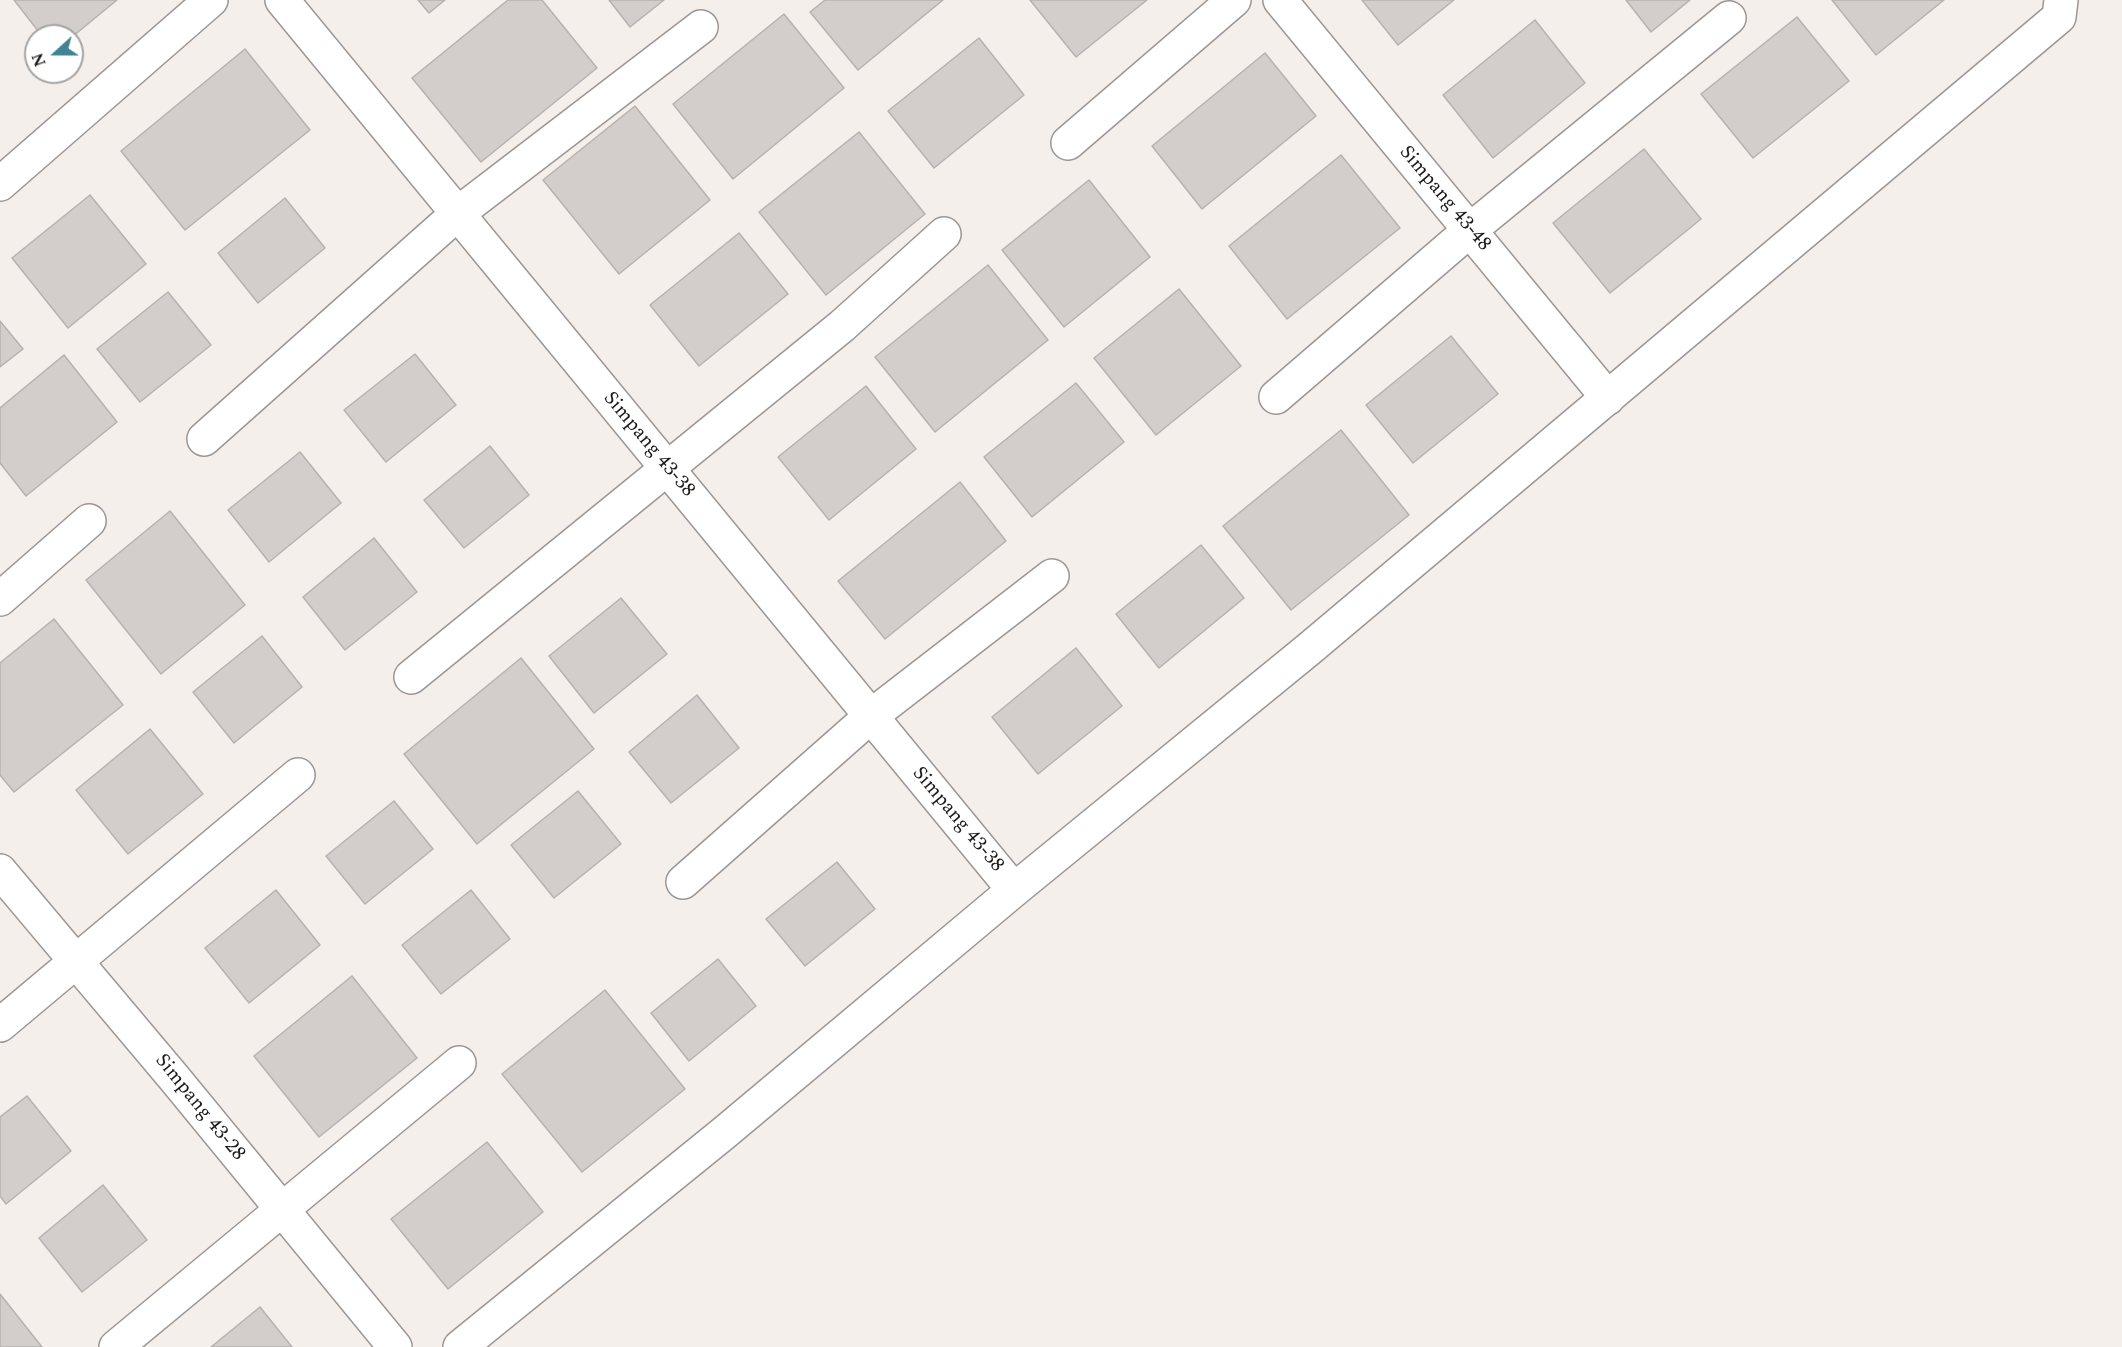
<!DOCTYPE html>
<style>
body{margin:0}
#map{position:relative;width:2122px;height:1347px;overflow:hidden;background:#f5efec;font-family:Spectral,serif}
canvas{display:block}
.north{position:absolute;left:24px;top:24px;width:60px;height:60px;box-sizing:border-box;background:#fff;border:2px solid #a5a4a3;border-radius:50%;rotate:249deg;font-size:16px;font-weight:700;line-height:24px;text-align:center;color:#1d1b1a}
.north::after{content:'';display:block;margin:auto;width:21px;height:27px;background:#408493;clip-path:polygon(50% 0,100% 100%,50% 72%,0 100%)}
</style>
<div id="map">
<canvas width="2122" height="1347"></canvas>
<div class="north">N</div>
</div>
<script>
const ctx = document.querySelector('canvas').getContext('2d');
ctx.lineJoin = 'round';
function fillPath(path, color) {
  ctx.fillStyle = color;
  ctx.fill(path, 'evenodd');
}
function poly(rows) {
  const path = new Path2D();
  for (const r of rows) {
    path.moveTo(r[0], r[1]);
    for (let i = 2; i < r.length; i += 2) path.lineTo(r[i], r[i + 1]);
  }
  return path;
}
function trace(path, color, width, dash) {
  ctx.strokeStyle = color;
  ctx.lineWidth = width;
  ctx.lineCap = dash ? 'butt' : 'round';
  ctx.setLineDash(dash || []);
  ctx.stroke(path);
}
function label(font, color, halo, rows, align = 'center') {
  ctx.font = font + ' Spectral,serif';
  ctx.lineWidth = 4.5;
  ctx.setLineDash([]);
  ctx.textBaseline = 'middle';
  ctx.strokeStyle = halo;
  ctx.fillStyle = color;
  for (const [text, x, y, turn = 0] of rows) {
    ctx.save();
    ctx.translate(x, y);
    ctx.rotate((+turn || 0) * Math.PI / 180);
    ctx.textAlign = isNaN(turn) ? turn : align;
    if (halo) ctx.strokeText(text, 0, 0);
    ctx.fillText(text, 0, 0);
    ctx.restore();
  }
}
const building = poly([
 [14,0,117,0,72,37,42,36,14,0],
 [418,0,445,0,429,13,418,0],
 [508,0,542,0,597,68,481,162,412,78,508,0],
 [609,0,664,0,630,27,609,0],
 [825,0,943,0,858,70,810,12,825,0],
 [1030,0,1147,0,1076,57,1030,0],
 [1362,0,1454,0,1398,45,1362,0],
 [1626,0,1690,0,1651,32,1626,0],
 [1832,0,1944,0,1876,55,1832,0],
 [784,14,844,88,733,179,673,104,784,14],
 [1797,17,1849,81,1753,158,1701,94,1797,17],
 [1535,20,1585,83,1493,158,1443,95,1535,20],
 [979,38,1024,95,934,168,888,111,979,38],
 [245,49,310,130,185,230,121,151,245,49],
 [1265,53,1316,116,1202,209,1152,146,1265,53],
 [635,106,710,200,619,274,543,180,635,106],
 [859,132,925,214,826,295,759,212,859,132],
 [1644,149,1701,219,1610,293,1553,223,1644,149],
 [1341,155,1400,228,1287,319,1229,246,1341,155],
 [1089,180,1150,257,1064,327,1002,250,1089,180],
 [90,195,146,264,68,328,12,258,90,195],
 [285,198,325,248,258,303,218,253,285,198],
 [739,233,788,294,699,366,650,305,739,233],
 [988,265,1048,340,935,432,875,357,988,265],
 [1179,289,1241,366,1156,435,1094,358,1179,289],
 [168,292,211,345,140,402,97,349,168,292],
 [0,321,23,349,0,367,0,321],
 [1451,336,1498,394,1413,463,1366,405,1451,336],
 [415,354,456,405,386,462,344,410,415,354],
 [64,355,117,422,26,496,0,463,0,408,64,355],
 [1076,383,1124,442,1032,517,984,457,1076,383],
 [866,386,916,449,829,520,778,457,866,386],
 [1341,430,1409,515,1291,610,1223,526,1341,430],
 [490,446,529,495,464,548,424,500,490,446],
 [300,452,341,503,269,562,228,510,300,452],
 [960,482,1006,541,885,639,838,581,960,482],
 [170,511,245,605,161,674,86,580,170,511],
 [374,538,417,592,345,650,303,597,374,538],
 [1201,545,1244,598,1159,668,1116,614,1201,545],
 [621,598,667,654,594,713,549,656,621,598],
 [54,619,123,705,14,792,0,775,0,663,54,619],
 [262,636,302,687,234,743,193,692,262,636],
 [1076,648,1122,706,1038,774,992,717,1076,648],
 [521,658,594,749,477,844,404,754,521,658],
 [697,695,739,748,671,803,629,752,697,695],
 [150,729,203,794,128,854,76,790,150,729],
 [578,791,621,844,554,898,511,845,578,791],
 [394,801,433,849,365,904,326,856,394,801],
 [837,862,875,909,805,966,766,919,837,862],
 [276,890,320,945,249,1003,205,948,276,890],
 [471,890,510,939,441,994,402,945,471,890],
 [718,959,756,1006,689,1061,651,1013,718,959],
 [352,976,417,1058,319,1137,254,1056,352,976],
 [605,990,685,1089,582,1172,502,1074,605,990],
 [27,1096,71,1151,6,1204,0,1196,0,1117,27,1096],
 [487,1142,543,1212,448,1289,391,1219,487,1142],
 [103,1185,147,1240,82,1292,39,1238,103,1185],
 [0,1294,42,1347,0,1347,0,1294],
 [260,1307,292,1347,211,1347,260,1307]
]);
fillPath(building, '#d3cdcb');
trace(building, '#b7b2b0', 1.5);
const minor = poly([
 [282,0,1014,890],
 [1280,0,1608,398],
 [1068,143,1234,0],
 [0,184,211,0],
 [1276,397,1470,230,1729,18],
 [204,439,457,214,701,27],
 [0,599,89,521],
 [411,677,842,326,944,234],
 [0,871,175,1079,395,1347],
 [683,882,871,716,1052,576],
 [0,1025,298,775],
 [116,1347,459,1063],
 [460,1347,724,1133,1014,890,1309,649,2059,17,2061,0]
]);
trace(minor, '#9c9694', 36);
trace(minor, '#fff', 33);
label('20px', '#1d1b1a', '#fff', [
 ["Simpang 43-48",1444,199,50],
 ["Simpang 43-38",648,445,50],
 ["Simpang 43-38",957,820,50],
 ["Simpang 43-28",199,1108,51]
]);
</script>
